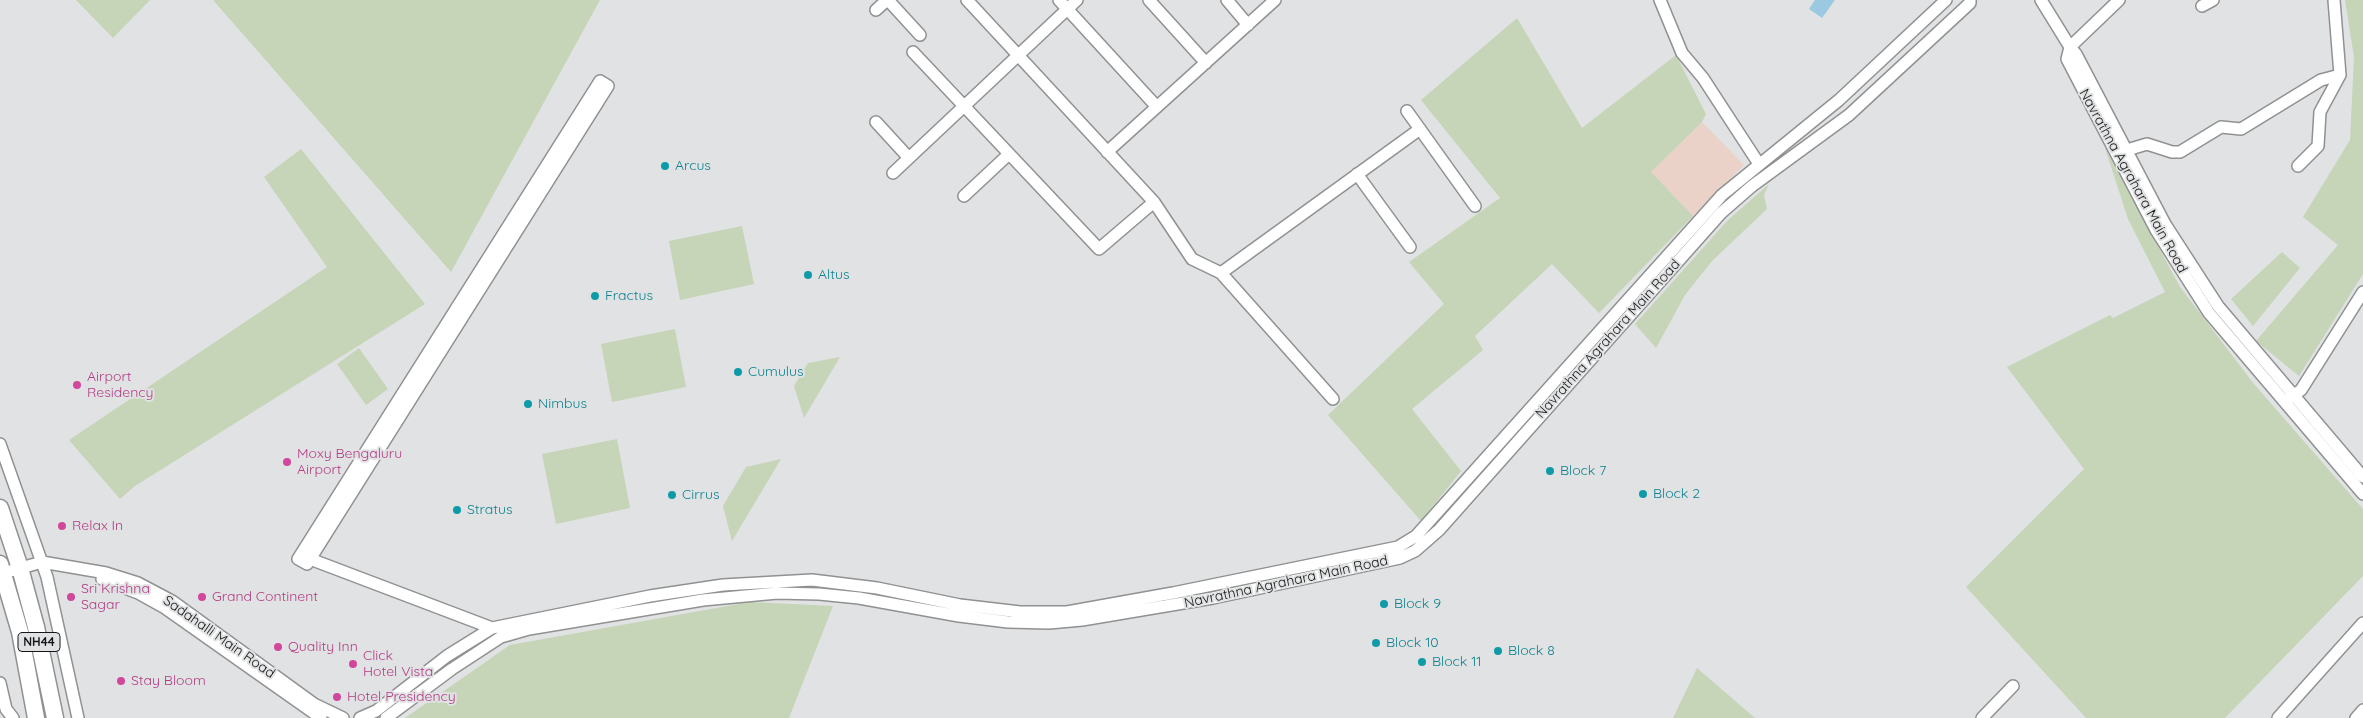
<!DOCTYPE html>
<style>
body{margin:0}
canvas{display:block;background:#e1e2e3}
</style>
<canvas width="2363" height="718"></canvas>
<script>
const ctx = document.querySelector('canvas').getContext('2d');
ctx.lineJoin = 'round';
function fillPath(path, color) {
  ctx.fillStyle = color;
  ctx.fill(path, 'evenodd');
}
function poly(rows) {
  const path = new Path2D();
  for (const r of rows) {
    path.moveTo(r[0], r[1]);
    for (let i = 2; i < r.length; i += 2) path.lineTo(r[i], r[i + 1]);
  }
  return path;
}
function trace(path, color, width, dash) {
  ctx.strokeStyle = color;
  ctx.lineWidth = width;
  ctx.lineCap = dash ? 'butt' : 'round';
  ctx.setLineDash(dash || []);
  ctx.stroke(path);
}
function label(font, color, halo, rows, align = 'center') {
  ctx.font = font + ' Quicksand,sans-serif';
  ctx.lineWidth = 4;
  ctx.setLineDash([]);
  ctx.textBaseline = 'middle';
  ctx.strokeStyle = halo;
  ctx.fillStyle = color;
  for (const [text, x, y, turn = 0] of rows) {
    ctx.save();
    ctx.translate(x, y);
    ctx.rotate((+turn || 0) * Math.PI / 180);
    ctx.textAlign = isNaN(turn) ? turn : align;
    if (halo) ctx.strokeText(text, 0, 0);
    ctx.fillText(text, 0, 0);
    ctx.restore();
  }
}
fillPath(poly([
 [1702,122,1744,165,1693,216,1651,172]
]), '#ead2c9');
fillPath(poly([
 [76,0,150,0,113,38],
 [213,0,600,0,451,272],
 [2345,0,2363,0,2363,274,2299,376,2256,341,2338,245,2303,217,2350,140,2354,57],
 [1517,18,1582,128,1676,55,1706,114,1702,122,1651,172,1693,216,1599,313,1552,264,1475,336,1483,350,1412,409,1461,471,1421,521,1328,415,1444,304,1409,262,1500,198,1421,100],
 [2105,148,2180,287,2254,384,2363,509,2363,576,2225,718,2086,718,1966,587,2084,469,2007,367,2110,315,2113,318,2165,292,2128,219],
 [301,149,425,304,135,486,120,499,69,440,327,267,264,177],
 [1769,184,1764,195,1767,209,1712,261,1685,295,1656,348,1635,324,1727,221],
 [742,226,754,284,680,300,669,241],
 [2282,252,2300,268,2253,326,2231,299],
 [675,329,686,387,612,402,601,344],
 [359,348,388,389,366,405,337,364],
 [840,357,804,418,794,386,808,363],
 [617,439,630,508,556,524,542,454],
 [781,459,732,541,723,506,746,467],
 [750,602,833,606,789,718,405,718,510,645],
 [1697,668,1755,718,1673,718]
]), '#c6d4b8');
fillPath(poly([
 [1815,0,1835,0,1822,18,1809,9]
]), '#9cc9e2');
const minor = poly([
 [888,0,920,35],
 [967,0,1154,202,1192,259,1221,273,1333,399],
 [1059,0,1157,107],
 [1149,0,1206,63],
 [1227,0,1248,25],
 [1660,0,1682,53,1703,78,1759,164],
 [2041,0,2070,47,2076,54,2165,224,2218,306,2363,477],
 [2119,0,2070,47,2067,59,2156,230,2209,313,2363,494],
 [2202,6,2213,0],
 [876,10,887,0],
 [913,52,1099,249,1154,202],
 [600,81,608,86,307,564,298,559,600,81],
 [1407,111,1475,206],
 [876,122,909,158],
 [2127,150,2147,144,2172,152,2180,152,2221,127,2241,129,2321,80,2340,75],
 [1107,152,1275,0],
 [2298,166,2318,146,2320,112,2340,75,2334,0],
 [893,173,1077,0],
 [1357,174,1410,247],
 [964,196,1009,154],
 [1221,273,1420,129],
 [2288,399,2301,390,2363,292],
 [0,444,47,577,78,718],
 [310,559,492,628],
 [0,574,42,562,106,573,138,583,172,601,314,704,343,718],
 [102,579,138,593,165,608,321,718],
 [0,683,6,709,13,718],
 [360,718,376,711,447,656,492,628,650,596,723,585,812,580,877,588,960,605,1020,612,1067,612,1173,593,1398,547,1416,536,1722,195,1839,100,1946,0],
 [386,718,452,669,501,637,529,629,703,600,777,593,819,594,859,598,959,616,1008,622,1049,623,1082,620,1213,598,1400,558,1415,551,1439,530,1721,213,1752,186,1849,115,1970,3,1970,0],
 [1982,718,2013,686],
 [2278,718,2363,623],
 [2356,718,2363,710]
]);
const highway = poly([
 [0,508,20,568,36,627,55,718],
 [0,564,20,632,36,718]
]);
trace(minor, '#909192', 14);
trace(highway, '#909192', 19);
trace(minor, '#fff', 11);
trace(highway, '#fff', 16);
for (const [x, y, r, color] of [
 [665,166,5,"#0f9aa8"],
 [808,275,5,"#0f9aa8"],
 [595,296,5,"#0f9aa8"],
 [738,372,5,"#0f9aa8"],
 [77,385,5,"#d1479c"],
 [528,404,5,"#0f9aa8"],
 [287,462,5,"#d1479c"],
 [1550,471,5,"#0f9aa8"],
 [1643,494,5,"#0f9aa8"],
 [672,495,5,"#0f9aa8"],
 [457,510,5,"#0f9aa8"],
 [62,526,5,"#d1479c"],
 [71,597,5,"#d1479c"],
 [202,597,5,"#d1479c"],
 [1384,604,5,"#0f9aa8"],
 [1376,643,5,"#0f9aa8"],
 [278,647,5,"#d1479c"],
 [1498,651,5,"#0f9aa8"],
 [1422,662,5,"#0f9aa8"],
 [353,664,5,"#d1479c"],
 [121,681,5,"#d1479c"],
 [337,697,5,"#d1479c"]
]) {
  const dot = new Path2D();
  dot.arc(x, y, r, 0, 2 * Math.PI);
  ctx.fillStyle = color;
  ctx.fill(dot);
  trace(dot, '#e1e2e3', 2);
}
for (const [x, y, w] of [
 [39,642,42]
]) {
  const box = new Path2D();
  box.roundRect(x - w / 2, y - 9.5, w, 19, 4);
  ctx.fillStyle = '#e1e2e3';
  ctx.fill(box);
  trace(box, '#171717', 1);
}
label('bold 12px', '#171717', null, [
 ["NH44",39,642]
]);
label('14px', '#0d838f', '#e1e2e3', [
 ["Arcus",675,166],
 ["Altus",818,275],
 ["Fractus",605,296],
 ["Cumulus",748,372],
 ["Nimbus",538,404],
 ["Block 7",1560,471],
 ["Block 2",1653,494],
 ["Cirrus",682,495],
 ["Stratus",467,510],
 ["Block 9",1394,604],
 ["Block 10",1386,643],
 ["Block 8",1508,651],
 ["Block 11",1432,662]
], 'left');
label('14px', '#171717', '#e1e2e3', [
 ["Navrathna Agrahara Main Road",2133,181,61],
 ["Navrathna Agrahara Main Road",1608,339,-48],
 ["Navrathna Agrahara Main Road",1286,582,-12],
 ["Sadahalli Main Road",219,637,35]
]);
label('14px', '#b23c85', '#e1e2e3', [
 ["Airport",87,377],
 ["Residency",87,393],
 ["Moxy Bengaluru",297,454],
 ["Airport",297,470],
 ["Relax In",72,526],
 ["Sri Krishna",81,589],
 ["Sagar",81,605],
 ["Grand Continent",212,597],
 ["Quality Inn",288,647],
 ["Click",363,656],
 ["Hotel Vista",363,672],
 ["Stay Bloom",131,681],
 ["Hotel Presidency",347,697]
], 'left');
</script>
